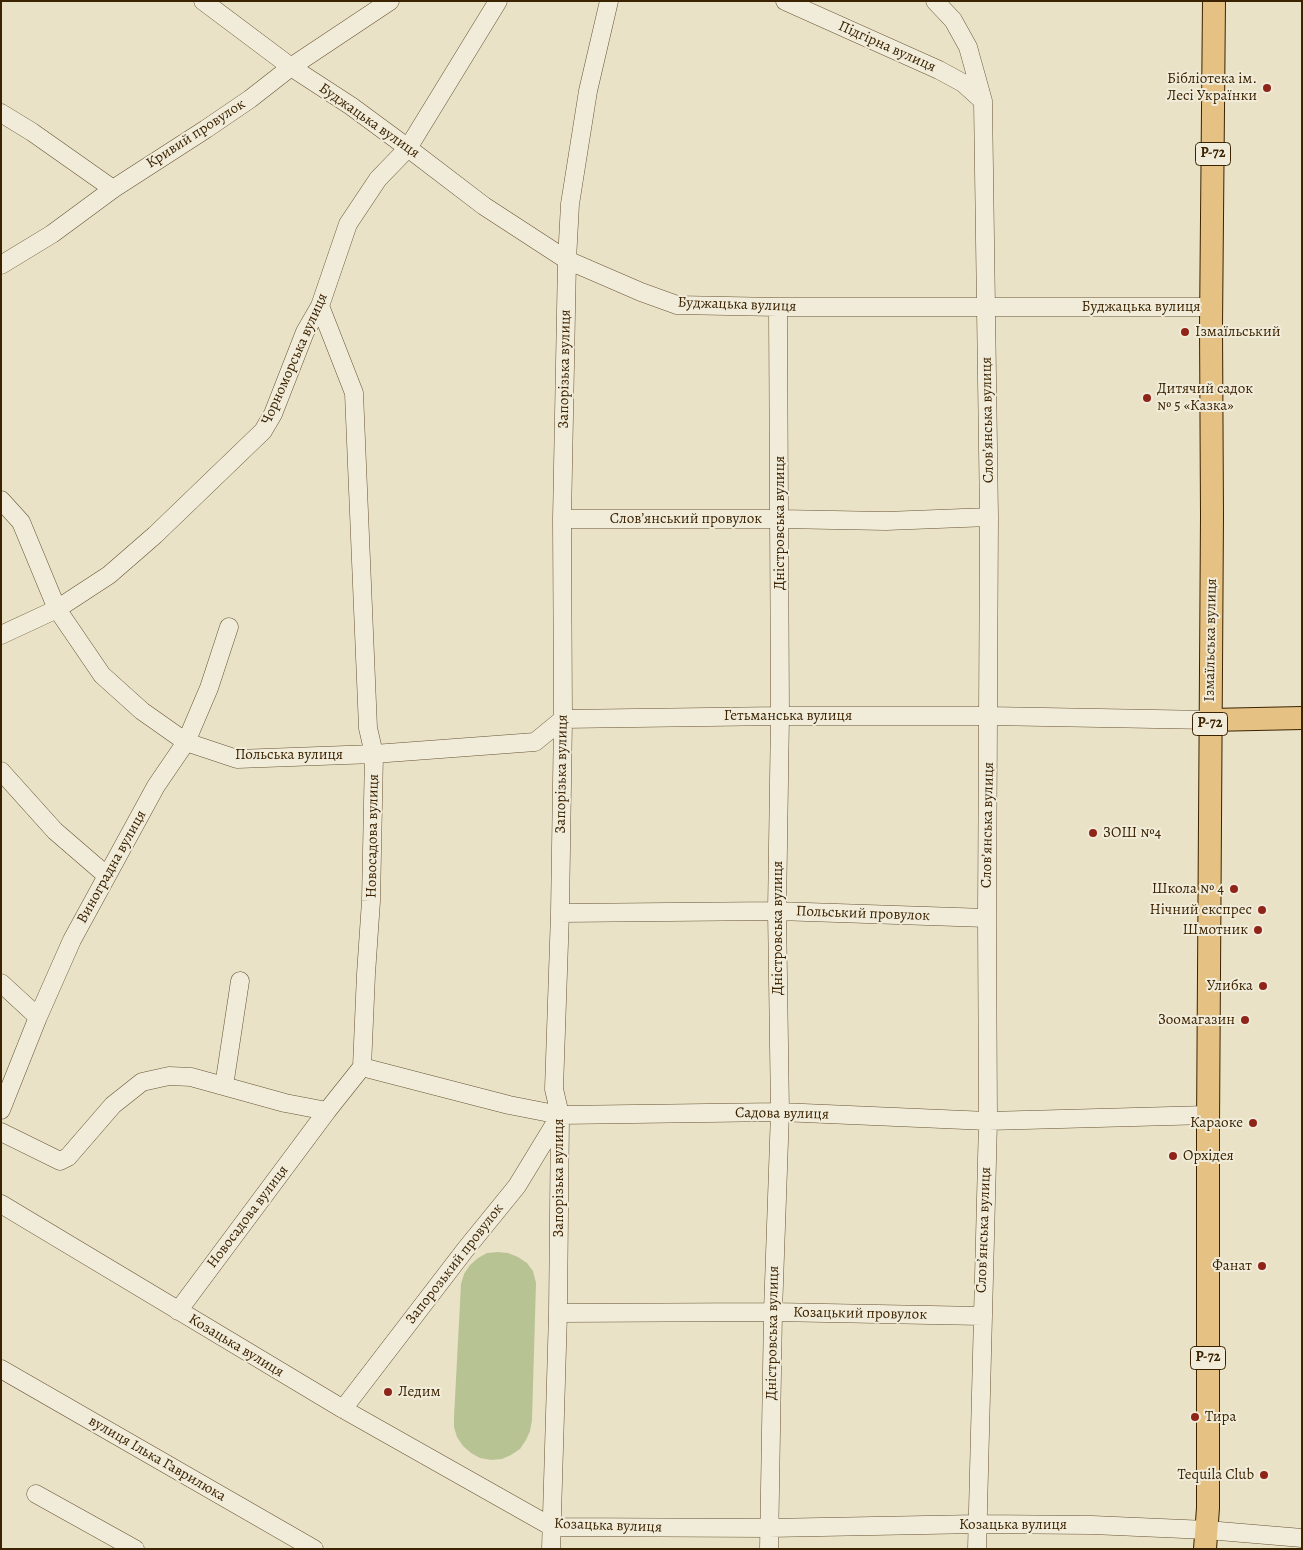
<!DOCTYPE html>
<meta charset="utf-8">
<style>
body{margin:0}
#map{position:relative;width:1303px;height:1550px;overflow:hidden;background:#eae2c6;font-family:Alegreya,serif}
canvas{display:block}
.frame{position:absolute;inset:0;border:2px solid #3b2301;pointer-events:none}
</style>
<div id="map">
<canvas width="1303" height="1550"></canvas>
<div class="frame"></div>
</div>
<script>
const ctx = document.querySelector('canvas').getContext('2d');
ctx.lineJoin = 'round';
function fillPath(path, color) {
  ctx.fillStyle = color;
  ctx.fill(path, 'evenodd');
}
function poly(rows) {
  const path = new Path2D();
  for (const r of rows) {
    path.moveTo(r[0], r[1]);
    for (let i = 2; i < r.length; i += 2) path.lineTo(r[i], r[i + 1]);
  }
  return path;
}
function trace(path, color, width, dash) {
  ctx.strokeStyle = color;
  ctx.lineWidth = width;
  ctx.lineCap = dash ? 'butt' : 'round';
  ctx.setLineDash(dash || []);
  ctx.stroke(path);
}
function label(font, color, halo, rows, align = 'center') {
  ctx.font = font + ' Alegreya,serif';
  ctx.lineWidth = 4;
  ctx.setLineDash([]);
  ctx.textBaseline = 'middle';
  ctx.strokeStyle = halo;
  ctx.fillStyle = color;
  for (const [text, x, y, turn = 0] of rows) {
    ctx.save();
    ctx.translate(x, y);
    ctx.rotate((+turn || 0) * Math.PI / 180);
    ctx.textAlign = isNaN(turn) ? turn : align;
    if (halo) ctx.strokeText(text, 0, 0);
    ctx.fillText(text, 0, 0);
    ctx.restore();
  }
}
fillPath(poly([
 [498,1252,508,1253,518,1257,527,1263,533,1271,536,1283,532,1420,530,1431,526,1440,520,1449,511,1455,502,1459,491,1460,480,1458,471,1453,463,1446,457,1437,454,1427,454,1417,461,1284,464,1274,470,1265,478,1258,487,1253]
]), '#b8c394');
const minor = poly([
 [203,1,291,67,351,106,408,148,484,206,567,260,641,292,677,305,778,307,1212,307],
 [785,1,939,70,963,83,983,101],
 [935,1,953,20,968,47,983,101,989,517,987,918,988,1121,977,1549],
 [1,113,32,132,113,189],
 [1,265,52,234,113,189,206,129,250,99,291,67,390,1],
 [1,500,21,522,57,609,102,675,142,711,186,742,237,759,374,754,535,742,563,719,780,716,989,716,1210,720],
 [562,519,780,519,886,521,989,517],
 [1,635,57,609,109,575,155,535,263,431,273,414,305,332,320,306,348,224,378,179,408,148,498,1],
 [1,771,55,831,106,875],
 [560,913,777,911,987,918],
 [1,983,38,1017],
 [362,1067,509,1105,560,1115,780,1112,988,1121,1208,1115],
 [224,1086,240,981],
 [1,1110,38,1017,72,940,156,786,186,742,209,688,229,627],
 [1,1132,60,1161,68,1157,113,1105,142,1082,169,1076,191,1077,285,1103,327,1111],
 [1,1204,343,1409,552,1527,769,1528,978,1524,1092,1525,1207,1530,1302,1538],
 [178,1311,327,1111,362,1067,366,974,371,901,374,754,368,728,354,393,320,306],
 [558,1313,773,1312,982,1316],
 [1,1369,314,1549],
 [343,1409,465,1250,517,1186,559,1117],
 [36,1494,135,1549],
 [551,1549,558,1313,560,1115,554,1089,560,913,563,719,562,519,567,260,570,204,588,91,609,1],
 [769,1549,773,1312,780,1112,777,911,780,716,778,307]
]);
const major = poly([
 [1210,720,1302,718],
 [1205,1549,1208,1508,1208,1125,1212,516,1211,326,1214,1]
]);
trace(minor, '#675332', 19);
trace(major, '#3b2301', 24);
trace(minor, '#f1ecda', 18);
trace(major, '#e5c183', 22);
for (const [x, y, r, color] of [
 [1267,88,5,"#8f2418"],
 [1185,332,5,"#8f2418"],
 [1147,398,5,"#8f2418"],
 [1093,833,5,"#8f2418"],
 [1234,889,5,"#8f2418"],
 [1262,910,5,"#8f2418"],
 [1258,930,5,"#8f2418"],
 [1263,986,5,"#8f2418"],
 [1245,1020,5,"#8f2418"],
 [1253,1123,5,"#8f2418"],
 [1173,1156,5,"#8f2418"],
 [1262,1266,5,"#8f2418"],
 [388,1392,5,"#8f2418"],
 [1195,1417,5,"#8f2418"],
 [1264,1475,5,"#8f2418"]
]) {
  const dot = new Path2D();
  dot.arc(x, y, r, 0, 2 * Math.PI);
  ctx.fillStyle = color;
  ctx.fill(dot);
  trace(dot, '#f1ecda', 2);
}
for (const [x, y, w] of [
 [1213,154,35],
 [1210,724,35],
 [1208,1358,35]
]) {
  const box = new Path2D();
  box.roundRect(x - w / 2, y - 11.5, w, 23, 4);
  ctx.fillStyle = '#f1ecda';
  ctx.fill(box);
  trace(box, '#3b2301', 1);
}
label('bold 14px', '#3b2301', null, [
 ["Р-72",1213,154],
 ["Р-72",1210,724],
 ["Р-72",1208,1358]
]);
label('15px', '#3b2301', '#f1ecda', [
 ["Підгірна вулиця",887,47,24],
 ["Буджацька вулиця",369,121,35],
 ["Кривий провулок",196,134,-33],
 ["Буджацька вулиця",737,305,2],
 ["Буджацька вулиця",1141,307],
 ["Чорноморська вулиця",295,359,-66],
 ["Запорізька вулиця",565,369,-89],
 ["Словʼянська вулиця",988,420,-91],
 ["Словʼянський провулок",686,519],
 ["Дністровська вулиця",780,523,-90],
 ["Ізмаїльська вулиця",1211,640,-89],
 ["Гетьманська вулиця",788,716],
 ["Польська вулиця",289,755],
 ["Запорізька вулиця",562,774,-89],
 ["Словʼянська вулиця",988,825,-89],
 ["Новосадова вулиця",373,836,-89],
 ["Виноградна вулиця",112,867,-61],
 ["Польський провулок",863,914,2],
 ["Дністровська вулиця",778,928,-90],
 ["Садова вулиця",782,1114,1],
 ["Запорізька вулиця",559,1178,-90],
 ["Новосадова вулиця",248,1217,-53],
 ["Словʼянська вулиця",984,1230,-88],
 ["Запорозький провулок",455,1264,-52],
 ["Козацький провулок",860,1314,1],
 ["Дністровська вулиця",773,1333,-89],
 ["Козацька вулиця",236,1346,31],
 ["вулиця Ілька Гаврилюка",157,1459,30],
 ["Козацька вулиця",1013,1525],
 ["Козацька вулиця",608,1526,2]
]);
label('15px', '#3b2301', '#f1ecda', [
 ["Бібліотека ім.",1257,79],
 ["Лесі Українки",1257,96],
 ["Ізмаїльський",1195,332,"left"],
 ["Дитячий садок",1157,389,"left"],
 ["№ 5 «Казка»",1157,406,"left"],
 ["ЗОШ №4",1103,833,"left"],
 ["Школа № 4",1224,889],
 ["Нічний експрес",1252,910],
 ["Шмотник",1248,930],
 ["Улибка",1253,986],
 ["Зоомагазин",1235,1020],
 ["Караоке",1243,1123],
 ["Орхідея",1183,1156,"left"],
 ["Фанат",1252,1266],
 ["Ледим",398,1392,"left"],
 ["Тира",1205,1417,"left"],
 ["Tequila Club",1254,1475]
], 'right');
</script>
